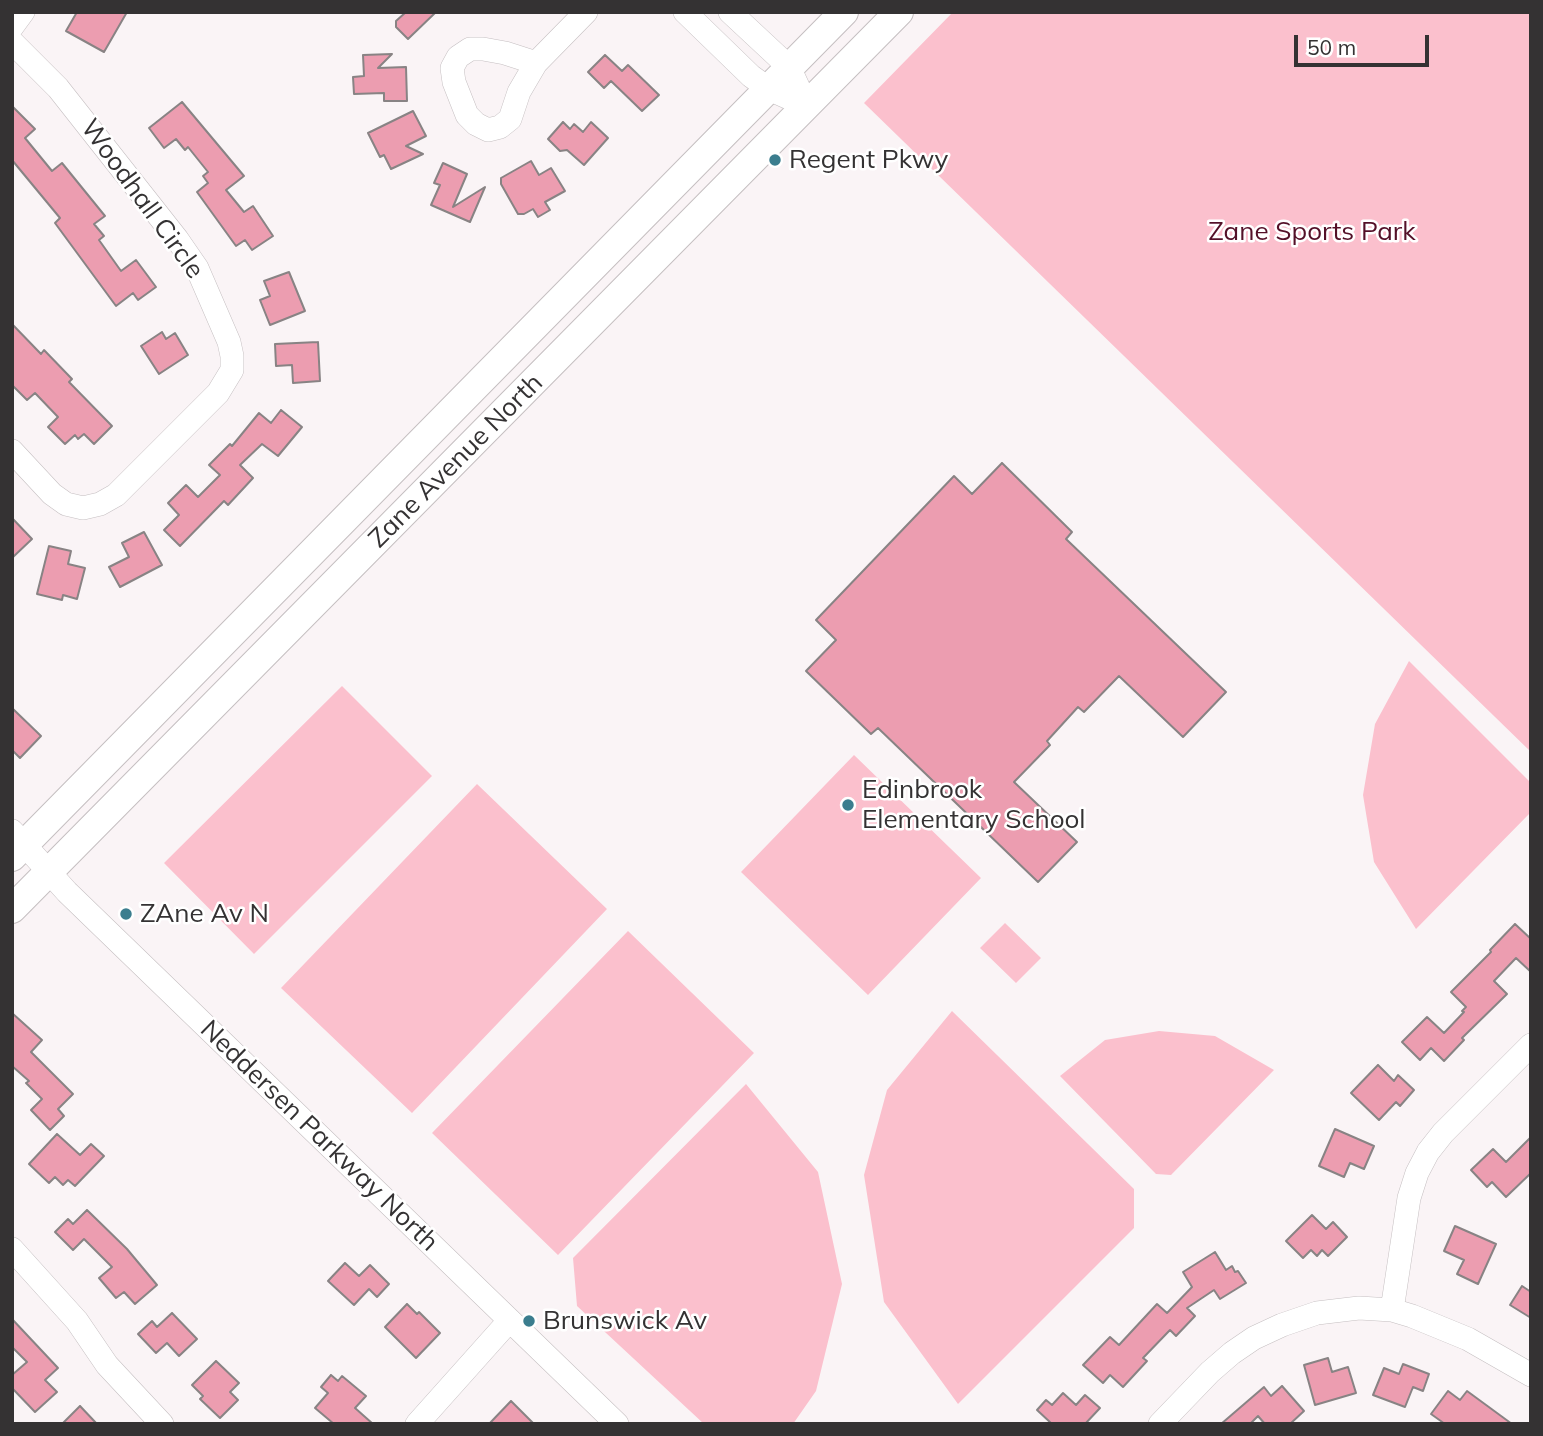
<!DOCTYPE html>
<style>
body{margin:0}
#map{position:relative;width:1543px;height:1436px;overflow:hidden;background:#faf4f6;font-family:Mulish,sans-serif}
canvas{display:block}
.frame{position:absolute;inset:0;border:14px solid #343233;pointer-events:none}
.scale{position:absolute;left:1294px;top:35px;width:135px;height:32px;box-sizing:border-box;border:4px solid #343233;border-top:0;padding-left:9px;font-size:21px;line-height:24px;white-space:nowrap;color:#343233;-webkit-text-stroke:5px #fff;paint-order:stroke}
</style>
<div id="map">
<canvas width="1543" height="1436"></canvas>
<div class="frame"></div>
<div class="scale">50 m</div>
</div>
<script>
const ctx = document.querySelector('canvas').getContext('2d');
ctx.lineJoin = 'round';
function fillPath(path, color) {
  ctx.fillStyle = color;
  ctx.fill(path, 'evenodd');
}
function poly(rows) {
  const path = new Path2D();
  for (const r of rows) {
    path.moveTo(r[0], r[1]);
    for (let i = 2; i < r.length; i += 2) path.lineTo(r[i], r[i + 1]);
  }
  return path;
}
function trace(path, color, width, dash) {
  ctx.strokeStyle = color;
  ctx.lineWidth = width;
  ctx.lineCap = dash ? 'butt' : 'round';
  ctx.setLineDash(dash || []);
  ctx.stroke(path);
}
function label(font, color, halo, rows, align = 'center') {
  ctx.font = font + ' Mulish,sans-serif';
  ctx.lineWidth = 5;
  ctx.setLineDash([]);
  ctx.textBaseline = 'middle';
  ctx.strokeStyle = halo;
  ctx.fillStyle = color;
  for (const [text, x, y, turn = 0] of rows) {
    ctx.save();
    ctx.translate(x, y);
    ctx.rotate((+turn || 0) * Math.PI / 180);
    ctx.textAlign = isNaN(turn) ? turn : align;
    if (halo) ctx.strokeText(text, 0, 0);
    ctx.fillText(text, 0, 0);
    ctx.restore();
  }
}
fillPath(poly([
 [953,12,1531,12,1531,752,864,103],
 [1409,661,1530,782,1531,800,1531,812,1416,929,1374,862,1363,795,1375,724],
 [342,686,432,776,254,954,164,863],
 [854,755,981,878,868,995,741,872],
 [477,784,607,909,412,1113,281,988],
 [1005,923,1041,958,1016,983,980,948],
 [628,931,754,1053,558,1255,432,1133],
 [952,1011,1134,1189,1134,1228,958,1404,884,1302,864,1175,887,1090],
 [1159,1031,1215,1036,1274,1070,1171,1175,1156,1174,1060,1076,1105,1040],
 [746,1084,818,1172,842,1284,816,1391,793,1424,704,1424,577,1306,573,1258]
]), '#fbc0cd');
const building = poly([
 [77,12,127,12,104,52,66,31,77,12],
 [406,12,436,12,408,39,396,27,396,21,406,12],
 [392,54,378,68,406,67,407,101,384,101,384,93,354,94,353,77,364,76,363,55,392,54],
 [605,55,622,71,628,65,659,95,642,111,611,81,604,88,588,72,605,55],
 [182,102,244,176,226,190,244,212,253,206,273,236,252,250,245,240,236,246,197,192,208,183,203,176,208,172,188,147,185,150,176,139,164,148,149,128,182,102],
 [12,106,35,129,25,138,52,171,62,163,105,216,94,224,104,236,99,240,121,271,136,260,156,287,138,300,133,293,116,306,55,223,60,218,12,160,12,106],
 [413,111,426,136,406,146,423,154,391,169,384,155,380,157,368,133,413,111],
 [563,122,570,129,574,124,583,132,591,122,608,138,584,165,567,150,560,151,548,139,563,122],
 [531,161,539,175,551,168,565,191,545,202,550,210,538,217,533,209,524,214,518,214,501,184,501,178,531,161],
 [443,163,467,174,453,207,485,187,470,222,431,205,440,185,434,183,443,163],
 [289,272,305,311,270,325,260,300,270,296,264,281,289,272],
 [12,324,41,354,44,350,72,379,69,382,112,426,94,444,84,434,78,439,75,435,65,444,48,427,58,417,35,393,27,400,12,385,12,324],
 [162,332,166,339,175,333,188,355,159,374,141,346,162,332],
 [318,342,320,381,293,383,292,365,276,366,275,344,318,342],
 [281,410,302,427,278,456,262,444,240,465,253,478,228,505,224,501,180,546,164,530,179,515,168,503,186,485,198,497,220,475,209,465,230,444,232,446,259,413,271,423,281,410],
 [1002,463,1072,532,1066,539,1226,692,1183,737,1119,676,1084,712,1078,707,1047,741,1050,745,1014,782,1077,842,1038,882,878,728,871,734,806,671,836,640,816,620,954,476,972,494,1002,463],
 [12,518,32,539,12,558,12,518],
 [144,532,162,565,120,587,109,567,129,557,122,543,144,532],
 [49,546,71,551,68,564,85,568,77,599,63,595,62,600,37,594,49,546],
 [12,708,41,736,20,758,12,750,12,708],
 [1515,924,1531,939,1531,972,1516,958,1494,981,1507,994,1462,1038,1464,1040,1444,1061,1431,1048,1420,1060,1402,1042,1427,1017,1444,1033,1464,1012,1462,1011,1466,1007,1451,992,1491,952,1490,950,1515,924],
 [12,1013,42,1040,31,1052,73,1094,58,1109,64,1116,50,1130,31,1110,42,1099,26,1083,29,1081,12,1066,12,1013],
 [1378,1065,1394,1081,1398,1075,1414,1090,1400,1106,1396,1102,1379,1120,1351,1093,1378,1065],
 [1335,1129,1374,1146,1364,1169,1350,1163,1344,1177,1319,1166,1335,1129],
 [57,1134,80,1155,91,1144,104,1156,75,1186,68,1180,63,1185,55,1177,49,1183,29,1164,57,1134],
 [1531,1137,1531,1173,1506,1197,1492,1182,1487,1187,1471,1170,1493,1149,1506,1162,1531,1137],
 [87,1210,127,1249,157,1285,135,1304,124,1292,116,1298,99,1278,112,1267,84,1239,73,1250,55,1232,68,1219,73,1224,87,1210],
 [1312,1215,1326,1229,1333,1222,1347,1237,1328,1256,1322,1250,1317,1256,1311,1250,1303,1258,1286,1241,1312,1215],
 [1455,1226,1496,1244,1478,1284,1457,1274,1464,1260,1444,1251,1455,1226],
 [1215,1252,1226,1270,1232,1266,1235,1272,1238,1271,1246,1283,1220,1299,1214,1290,1187,1308,1195,1316,1176,1336,1170,1330,1143,1358,1147,1361,1123,1387,1110,1375,1103,1383,1083,1365,1110,1337,1119,1345,1157,1304,1167,1313,1192,1287,1183,1272,1215,1252],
 [345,1263,359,1276,370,1265,389,1284,377,1297,369,1289,354,1305,328,1281,345,1263],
 [1522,1286,1531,1292,1531,1318,1510,1305,1522,1286],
 [407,1304,417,1314,419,1312,440,1333,416,1358,385,1327,407,1304],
 [172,1313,197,1339,179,1356,167,1343,156,1353,138,1334,152,1321,157,1327,172,1313],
 [12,1319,58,1368,45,1380,57,1392,35,1412,12,1388,12,1375,27,1362,12,1347,12,1319],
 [1328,1358,1332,1372,1348,1367,1356,1393,1315,1405,1304,1365,1328,1358],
 [216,1361,239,1383,230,1392,238,1400,220,1418,200,1399,203,1396,192,1385,216,1361],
 [1403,1364,1429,1374,1423,1391,1413,1387,1405,1407,1373,1395,1384,1368,1399,1374,1403,1364],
 [331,1375,338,1381,342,1376,366,1396,355,1408,373,1424,334,1424,315,1408,328,1393,321,1387,331,1375],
 [1282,1386,1304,1411,1290,1424,1265,1424,1258,1416,1250,1424,1221,1424,1264,1387,1271,1396,1282,1386],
 [1448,1391,1460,1400,1467,1391,1512,1424,1445,1424,1431,1414,1448,1391],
 [1063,1393,1076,1405,1085,1395,1100,1408,1085,1424,1052,1424,1037,1410,1046,1400,1052,1405,1063,1393],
 [511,1401,534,1424,489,1424,511,1401],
 [80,1406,97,1424,62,1424,80,1406]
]);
fillPath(building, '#ec9db0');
trace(building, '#888384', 2);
const minor = poly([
 [685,12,751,76,769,89,807,106],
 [730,12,789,67,807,106],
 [12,27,23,12],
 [12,42,58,88,177,239,197,268,229,342,232,356,232,370,218,393,116,495,100,504,83,508,66,504,52,494,12,451],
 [536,63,505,53,483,49,470,49,458,57,452,68,454,82,467,115,476,124,488,130,500,127,510,119,519,92,536,63,586,12],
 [12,831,67,892,617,1424],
 [12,1249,77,1321,107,1365,162,1424],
 [1392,1310,1409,1198,1417,1173,1428,1152,1443,1133,1531,1045],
 [417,1424,509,1321],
 [1160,1424,1210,1372,1232,1353,1254,1338,1282,1325,1317,1313,1359,1308,1392,1310,1412,1316,1468,1339,1531,1375]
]);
const major = poly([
 [12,857,844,12],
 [12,909,899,12]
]);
trace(minor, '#c5bfc1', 24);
trace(major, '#c5bfc1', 30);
trace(minor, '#fff', 23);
trace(major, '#fff', 28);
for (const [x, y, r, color] of [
 [775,160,7,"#3b7d8e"],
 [848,805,7,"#3b7d8e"],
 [126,914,7,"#3b7d8e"],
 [529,1321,7,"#3b7d8e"]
]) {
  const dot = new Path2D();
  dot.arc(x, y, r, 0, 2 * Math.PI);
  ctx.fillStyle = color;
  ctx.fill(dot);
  trace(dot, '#fff', 2.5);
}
label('26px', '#343233', '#fff', [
 ["Regent Pkwy",789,160],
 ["Edinbrook",862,790],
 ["Elementary School",862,820],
 ["ZAne Av N",140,914],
 ["Brunswick Av",543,1321]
], 'left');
label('26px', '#343233', '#fff', [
 ["Woodhall Circle",142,199,54],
 ["Zane Avenue North",456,461,-45],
 ["Neddersen Parkway North",319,1136,44]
]);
label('26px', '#541028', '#fff', [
 ["Zane Sports Park",1312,232]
]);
</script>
